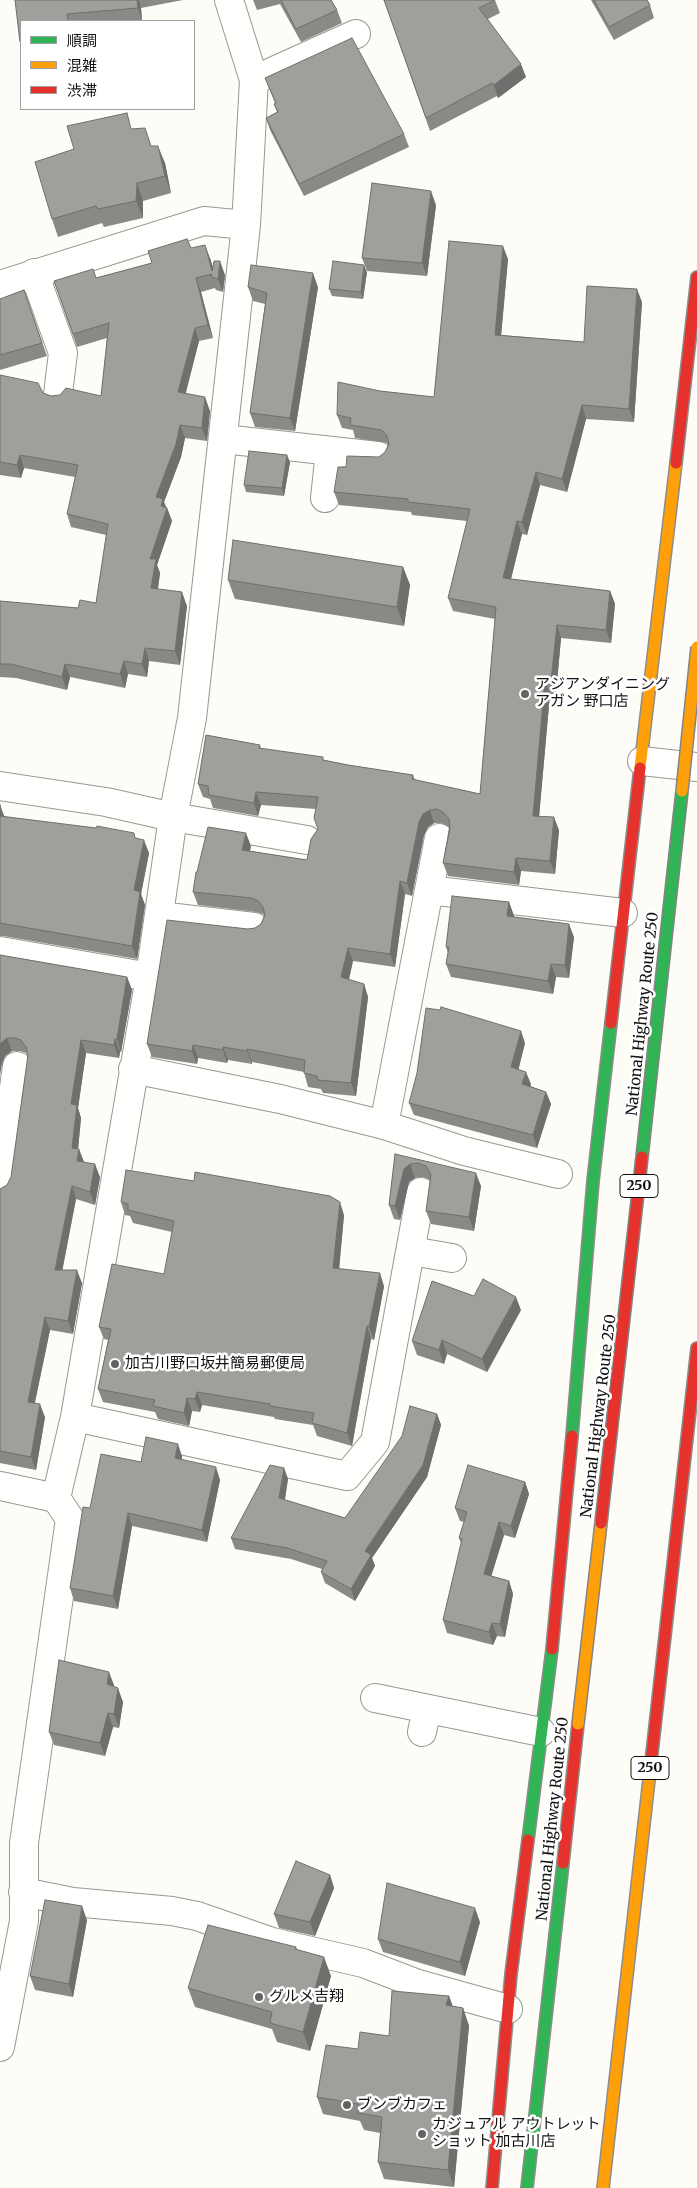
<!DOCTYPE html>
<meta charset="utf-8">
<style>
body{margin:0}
#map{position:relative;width:697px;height:2188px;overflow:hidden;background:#fdfcf7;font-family:Merriweather,"Noto Sans JP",serif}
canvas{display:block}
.legend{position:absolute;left:20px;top:20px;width:175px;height:90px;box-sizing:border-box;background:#fff;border:1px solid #a0a0a0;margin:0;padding:6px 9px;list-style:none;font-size:15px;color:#111}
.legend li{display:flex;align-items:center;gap:10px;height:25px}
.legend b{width:25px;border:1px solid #a0a0a0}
</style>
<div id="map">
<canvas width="697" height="2188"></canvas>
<ul class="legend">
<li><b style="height:6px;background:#30b455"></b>順調</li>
<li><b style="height:6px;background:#ff9f0a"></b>混雑</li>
<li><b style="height:6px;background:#e5322d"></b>渋滞</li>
</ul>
</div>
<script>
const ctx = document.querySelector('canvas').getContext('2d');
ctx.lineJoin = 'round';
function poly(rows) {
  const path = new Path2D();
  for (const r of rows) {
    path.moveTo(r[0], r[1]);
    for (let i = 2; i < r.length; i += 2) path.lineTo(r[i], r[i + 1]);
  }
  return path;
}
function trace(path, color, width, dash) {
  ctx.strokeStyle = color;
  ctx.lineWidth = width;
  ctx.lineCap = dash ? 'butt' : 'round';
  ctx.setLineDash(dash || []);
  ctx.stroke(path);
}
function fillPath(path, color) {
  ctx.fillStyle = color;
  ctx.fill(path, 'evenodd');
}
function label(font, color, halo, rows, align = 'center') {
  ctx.font = font + ' Merriweather,"Noto Sans JP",serif';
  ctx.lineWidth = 5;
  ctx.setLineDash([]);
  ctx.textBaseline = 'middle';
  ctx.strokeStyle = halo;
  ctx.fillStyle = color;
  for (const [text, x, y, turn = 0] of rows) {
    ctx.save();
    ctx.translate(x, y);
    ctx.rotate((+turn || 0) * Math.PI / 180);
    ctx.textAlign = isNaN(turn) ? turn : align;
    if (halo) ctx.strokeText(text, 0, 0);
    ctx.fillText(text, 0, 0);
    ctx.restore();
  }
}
const street = poly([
 [254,80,356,34],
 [34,273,63,353,58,394],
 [0,285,204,221,246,225],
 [223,439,378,456],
 [325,498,330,451],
 [642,761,697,767],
 [0,786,106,802,173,817,307,840],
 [429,890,623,913],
 [159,916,254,927],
 [0,951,150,977],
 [133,1069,280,1099,384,1125,464,1151,558,1174],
 [384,1125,439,838],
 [0,1188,17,1066],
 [411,1251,452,1258],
 [75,1417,347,1476,375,1442,421,1192],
 [0,1486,56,1498,70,1519,24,1843,24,1921,0,2047],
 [56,1498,75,1417,150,977,173,817,192,718,246,225,254,80,229,0],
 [375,1698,541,1732],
 [422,1732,427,1709],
 [23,1892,73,1902,172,1911,197,1916,272,1942,363,1963,418,1984,508,2009]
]);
const fast = poly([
 [572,1436,593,1181,611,1023],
 [528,1840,552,1649],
 [527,2188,563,1863]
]);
const slow = poly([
 [640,768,676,463],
 [603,2188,651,1762]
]);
const jam = poly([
 [676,463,697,277],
 [611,1023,640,768],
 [552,1649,572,1436],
 [651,1762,697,1348],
 [563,1863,578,1724],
 [492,2188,511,1974,528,1840]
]);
trace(street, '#979795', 30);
trace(fast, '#8e8d8b', 14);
trace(slow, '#8e8d8b', 14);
trace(jam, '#8e8d8b', 14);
trace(street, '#fffffe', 28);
trace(fast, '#30b455', 11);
trace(slow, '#ff9f0a', 11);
trace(jam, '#e5322d', 11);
const fastBridge = poly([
 [642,1157,682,791]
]);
const slowBridge = poly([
 [682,791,697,647],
 [578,1724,601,1523]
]);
const jamBridge = poly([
 [601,1523,642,1157]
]);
trace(fastBridge, '#858482', 14, []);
trace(slowBridge, '#858482', 14, []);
trace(jamBridge, '#858482', 14, []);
trace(fastBridge, '#30b455', 11);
trace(slowBridge, '#ff9f0a', 11);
trace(jamBridge, '#e5322d', 11);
fillPath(poly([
 [15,0,183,0,141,8,142,21,21,21,21,45],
 [253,0,331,0,337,10,342,23,301,42,280,4,257,10],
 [384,0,495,0,500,13,488,19,526,77,498,98,497,96,430,131],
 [591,0,647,0,650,5,654,18,614,40],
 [265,78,404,134,409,147,304,196,270,130,266,118,277,112,274,104,275,103],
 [133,129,151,146,165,163,171,193,143,201,143,218,104,227,102,223,58,237,52,219],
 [436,205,427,276,367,271,362,258],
 [191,248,210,258,213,268,225,275,223,292,216,290,215,288,201,292,213,338,199,341,186,393,210,411,207,441,185,438,181,457,164,502,166,508,167,508,172,521,157,565,160,573,158,589,187,606,180,665,149,661,147,677,128,674,125,688,70,677,67,690,16,678,0,677,0,601,78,608,96,603,106,535,71,527,67,514,75,477,24,468,21,478,0,475,0,375,51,396,101,396,107,338,77,347,54,281,96,278,152,263],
 [508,259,501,335,584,342,642,302,634,422,586,419,567,492,540,485,527,535,522,534,511,579,610,591,615,604,611,643,561,638,556,694,550,694,539,816,559,830,555,874,521,871,519,885,448,876,443,863,449,827,441,823,434,823,428,827,424,835,412,896,405,894,395,967,353,961,349,980,364,984,368,997,356,1096,323,1093,321,1089,308,1087,304,1072,252,1062,252,1064,228,1060,227,1063,198,1058,197,1064,152,1057,147,1044,248,929,255,928,261,924,264,916,263,914,256,912,198,905,193,892,197,872,251,846,250,851,307,860,318,829,316,809,261,805,258,816,213,808,210,799,203,797,198,784,260,745,261,749,324,760,348,765,413,775,415,780,480,794,495,619,453,611,448,598,467,521,412,515,411,512,339,505,334,492,346,467,379,457,385,452,388,445,387,443,355,438,353,430,342,428,337,415,380,391,434,397],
 [367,272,363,299,332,296,329,289],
 [248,287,318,287,295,431,255,427,250,413,265,304,253,301],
 [24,290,47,356,0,370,0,299],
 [290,462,284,496,246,492,244,485],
 [403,567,410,585,404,626,235,599,228,580],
 [0,805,4,817,136,838,149,853,141,894,145,905,137,959,3,936,0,936],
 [509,902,514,916,514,917,574,937,569,978,556,977,553,994,451,977,446,964,448,953,446,947],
 [0,955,127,977,132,990,121,1052,120,1052,119,1058,86,1053,78,1108,81,1118,78,1148,84,1162,100,1177,95,1205,76,1199,62,1270,82,1283,73,1334,50,1330,35,1403,45,1417,36,1470,0,1463,0,1189,7,1185,11,1177,28,1055,26,1053,20,1051,12,1051,5,1056,2,1064],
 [525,1043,518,1069,531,1084,530,1086,546,1092,551,1104,537,1148,414,1115,409,1103],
 [395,1154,481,1186,474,1231,431,1224,426,1211,430,1180,423,1177,415,1178,409,1182,400,1220,394,1219,389,1205],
 [121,1202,344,1215,339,1269,384,1286,374,1340,371,1339,352,1446,317,1436,313,1425,275,1419,274,1417,202,1405,200,1412,192,1411,189,1426,158,1419,155,1412,103,1402,98,1389,108,1340,104,1339,99,1327,164,1274,172,1232,133,1223,130,1216,125,1215],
 [521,1310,487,1372,447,1354,444,1364,417,1355,412,1341],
 [437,1414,441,1425,427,1477,372,1558,375,1566,355,1601,325,1583,321,1572,322,1569,291,1559,235,1549,231,1538,284,1468,288,1479,285,1500,345,1518],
 [182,1456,182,1460,220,1480,207,1542,132,1526,118,1609,74,1601,70,1588,90,1508,141,1462],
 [525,1482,529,1494,515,1538,504,1535,491,1576,509,1581,513,1594,505,1637,497,1636,493,1645,447,1633,443,1620,461,1543,459,1538,464,1522,460,1521,455,1508],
 [114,1685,114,1687,123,1702,119,1728,113,1727,105,1756,54,1745,49,1732],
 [330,1875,334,1888,315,1936,279,1928,274,1914],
 [87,1920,73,1997,35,1990,30,1976],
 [480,1922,465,1976,383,1952,378,1939],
 [296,1947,297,1949,331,1976,310,2051,277,2042,272,2029,195,2007,188,1988],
 [449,1996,453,2007,463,2008,469,2026,454,2187,384,2179,378,2162,380,2133,364,2130,360,2121,323,2114,317,2097,358,2049,389,2036]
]), '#8a8986');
fillPath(poly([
 [137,0,139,0,141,8,142,21,138,8],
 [521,64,526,77,498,98,494,85],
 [158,146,165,163,171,193,165,176],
 [137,183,143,201,143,218,136,201],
 [431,191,436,205,427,276,422,263],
 [205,245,210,258,216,278,212,271],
 [503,246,508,259,500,348,495,335],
 [220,261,225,275,223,292,218,279],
 [364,265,367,272,363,299,361,292],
 [313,273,318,287,295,431,290,418],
 [196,278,201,292,213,338,208,325],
 [637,289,642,302,634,422,629,409],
 [195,328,199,341,182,405,178,392],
 [205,397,210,411,207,441,202,428],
 [582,405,586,419,567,492,562,479],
 [180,425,185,438,181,457,164,502,167,509,167,508,172,521,157,565,160,573,156,602,151,588,150,559,156,497],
 [20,455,24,468,21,478,17,465],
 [287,455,290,462,284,496,282,488],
 [536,472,540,485,527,535,522,522],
 [517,521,522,534,508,591,503,578],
 [403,567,410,585,404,626,397,607],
 [610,591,615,604,611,643,606,630],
 [182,592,187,606,180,665,175,651],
 [557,625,561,638,556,694,551,681],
 [145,648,149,661,147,677,142,664],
 [124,661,128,674,125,688,120,674],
 [65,664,70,677,67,690,62,677],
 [545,680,550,694,538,829,533,816],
 [256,792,261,805,258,816,254,803],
 [0,805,5,818,0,816],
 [430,810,434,823,428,827,424,835,412,896,407,883,419,822,423,814],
 [554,817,559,830,555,874,550,861],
 [246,833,251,846,247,863,242,850],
 [144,840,149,853,141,894,145,905,137,959,132,946,134,890],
 [516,858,521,871,519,885,514,872],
 [400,881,405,894,395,967,390,954],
 [509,902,514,916,512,930,507,916],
 [569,924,574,937,569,978,565,965],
 [348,948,353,961,346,990,341,977],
 [551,964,556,977,553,994,548,981],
 [127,977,132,990,121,1052,117,1039],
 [364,984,368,997,356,1096,351,1083],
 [521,1031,525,1043,516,1080,511,1067],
 [7,1038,12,1051,5,1056,2,1064,0,1075,0,1044],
 [115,1039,120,1052,119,1058,114,1045],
 [81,1040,86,1053,78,1108,81,1118,77,1161,72,1148,71,1104],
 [193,1045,198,1058,197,1064,192,1051],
 [223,1047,228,1060,227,1063,223,1050],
 [247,1049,252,1062,252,1064,247,1051],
 [526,1072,531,1084,527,1096,522,1084],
 [546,1092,551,1104,537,1148,533,1135],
 [79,1149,84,1162,82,1174,77,1161],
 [95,1164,100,1177,95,1205,90,1192],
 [410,1164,415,1178,409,1182,400,1220,395,1206,404,1169],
 [476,1173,481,1186,474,1231,469,1217],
 [72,1186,76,1199,60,1283,55,1270],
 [340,1202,344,1215,338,1281,333,1268],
 [77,1270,82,1283,73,1334,68,1321],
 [380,1273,384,1286,374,1340,369,1327],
 [516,1297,521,1310,487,1372,482,1359],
 [45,1317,50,1330,32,1415,28,1402],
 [367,1326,371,1339,352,1446,347,1433],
 [442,1340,447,1354,444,1364,439,1350],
 [197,1392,202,1405,200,1412,195,1399],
 [187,1398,192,1411,189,1426,184,1413],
 [40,1404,45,1417,36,1470,31,1457],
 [437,1414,441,1425,427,1477,372,1558,375,1566,355,1601,351,1589,365,1551],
 [178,1444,182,1456,179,1471,175,1458],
 [216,1467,220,1480,207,1542,202,1530],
 [284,1468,288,1479,283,1509,279,1498],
 [525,1482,529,1494,515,1538,511,1526],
 [128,1513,132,1526,118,1609,113,1596],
 [499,1522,504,1535,488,1587,484,1574],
 [509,1581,513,1594,505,1637,500,1624],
 [492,1623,497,1636,493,1645,489,1632],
 [109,1672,114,1685,112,1698,107,1684],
 [118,1688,123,1702,119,1728,114,1714],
 [108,1713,113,1727,105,1756,100,1743],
 [330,1875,334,1888,315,1936,310,1922],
 [82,1906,87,1920,73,1997,69,1984],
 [475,1908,480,1922,465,1976,460,1962],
 [324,1957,331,1976,310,2051,303,2032],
 [449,1996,455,2013,446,2005],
 [463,2008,469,2026,454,2187,448,2170]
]), '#716f6d');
const building = poly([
 [15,0,137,0,138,8,67,14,68,21,21,21,21,42,20,42,15,0],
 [281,0,331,0,337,10,296,29,281,0],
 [384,0,495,0,479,8,521,64,494,85,492,83,426,118,384,0],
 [594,0,647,0,650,5,609,27,594,0],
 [352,38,404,134,299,184,266,118,278,112,274,104,276,103,265,78,352,38],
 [127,113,131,129,145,128,151,146,158,146,165,176,137,183,136,201,98,209,96,206,52,219,35,162,74,149,67,126,127,113],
 [372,183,431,191,422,263,362,258,372,183],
 [187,239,191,248,205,245,212,271,214,261,220,261,218,279,211,277,212,274,196,278,208,325,195,328,178,392,205,397,202,428,180,425,176,444,156,497,163,499,161,506,167,508,150,559,156,559,151,588,182,592,175,651,145,648,142,664,124,661,120,674,65,664,62,677,11,664,0,664,0,601,78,608,80,600,96,603,108,524,67,514,78,465,20,455,17,465,0,462,0,375,38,383,43,393,51,396,60,395,66,388,101,396,109,323,73,334,54,281,93,269,96,278,152,263,148,251,187,239],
 [449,241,503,246,495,335,584,342,587,286,637,289,629,409,582,405,562,479,536,472,522,522,517,521,503,578,610,591,606,630,557,625,551,681,545,680,533,816,554,817,550,861,516,858,514,872,443,863,450,828,449,819,444,813,437,809,430,810,423,814,419,822,407,883,400,881,390,954,348,948,341,977,364,984,351,1083,318,1080,317,1076,304,1073,305,1060,247,1049,247,1051,223,1047,223,1050,193,1045,192,1051,147,1044,167,920,248,929,255,928,261,924,265,915,263,907,258,901,252,898,193,892,196,872,197,872,208,827,246,833,242,850,307,860,311,839,318,829,314,818,318,797,256,792,254,803,209,795,208,786,198,784,206,735,260,745,259,748,323,757,323,760,348,765,413,775,412,779,480,794,496,607,448,598,470,509,408,502,408,499,334,492,338,467,346,467,347,456,379,457,385,452,389,444,387,436,382,430,350,425,351,418,337,415,338,382,380,391,434,397,449,241],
 [333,261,364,265,361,292,329,289,333,261],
 [251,265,313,273,290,418,250,413,267,293,248,287,251,265],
 [24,290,42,343,0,355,0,299,24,290],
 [249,451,287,455,282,488,244,485,249,451],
 [233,540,403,567,397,607,228,580,233,540],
 [0,805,0,816,96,828,97,826,134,833,135,838,144,840,134,890,140,892,132,946,0,923,0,805],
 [452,896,509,902,507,916,569,924,565,965,551,964,548,981,446,964,449,947,446,947,452,896],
 [0,955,127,977,117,1039,115,1039,114,1045,81,1040,71,1104,77,1105,72,1148,79,1149,77,1161,95,1164,90,1192,72,1186,55,1270,77,1270,68,1321,45,1317,28,1402,40,1404,31,1457,0,1451,0,1189,7,1185,11,1177,28,1055,26,1047,21,1040,15,1038,7,1038,0,1044,0,955],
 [441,1007,521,1031,511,1067,526,1072,522,1084,546,1092,533,1135,409,1103,417,1073,426,1008,440,1010,441,1007],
 [395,1154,476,1173,469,1217,426,1211,431,1174,426,1166,418,1163,410,1164,404,1169,395,1206,389,1205,395,1154],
 [126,1170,194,1181,195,1172,330,1196,340,1202,333,1268,380,1273,369,1327,367,1326,347,1433,312,1423,314,1413,270,1406,270,1404,197,1392,195,1399,187,1398,184,1413,153,1406,155,1400,98,1389,111,1329,99,1327,112,1264,164,1274,174,1221,128,1210,128,1204,121,1202,126,1170],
 [483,1279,516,1297,482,1359,442,1340,439,1350,412,1341,432,1281,474,1296,483,1279],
 [410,1406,437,1414,423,1465,365,1551,371,1555,351,1589,321,1572,327,1561,287,1548,231,1538,270,1465,284,1468,279,1498,345,1518,402,1436,410,1406],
 [146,1437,178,1444,175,1458,216,1467,202,1530,128,1513,113,1596,70,1588,83,1507,90,1508,101,1454,141,1462,146,1437],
 [468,1465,525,1482,511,1526,499,1522,484,1574,509,1581,500,1624,492,1623,489,1632,443,1620,462,1539,459,1538,467,1512,455,1508,468,1465],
 [59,1660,109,1672,107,1684,118,1688,114,1714,108,1713,100,1743,49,1732,59,1660],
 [296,1861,330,1875,310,1922,274,1914,296,1861],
 [387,1883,475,1908,460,1962,378,1939,387,1883],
 [45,1900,82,1906,69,1984,30,1976,45,1900],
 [208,1925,296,1947,295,1949,324,1957,303,2032,270,2023,272,2012,188,1988,208,1925],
 [392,1991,449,1996,446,2005,463,2008,448,2170,378,2162,382,2117,358,2113,359,2104,317,2097,326,2045,358,2049,360,2032,389,2036,392,1991]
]);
fillPath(building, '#a19f9c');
trace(building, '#716f6d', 1);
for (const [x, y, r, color] of [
 [525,694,5,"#646362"],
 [115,1364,5,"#646362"],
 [259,1997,5,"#646362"],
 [347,2105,5,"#646362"],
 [422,2134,5,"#646362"]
]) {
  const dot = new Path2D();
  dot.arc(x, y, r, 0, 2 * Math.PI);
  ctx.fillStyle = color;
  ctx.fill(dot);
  trace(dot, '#fff', 2);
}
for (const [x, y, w] of [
 [639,1186,38],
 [650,1768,38]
]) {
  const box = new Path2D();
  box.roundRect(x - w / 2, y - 11.5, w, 23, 4);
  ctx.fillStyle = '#fff';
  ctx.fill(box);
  trace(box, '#111', 1);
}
label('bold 14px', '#111', null, [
 ["250",639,1186],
 ["250",650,1768]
]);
label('15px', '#111', '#fff', [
 ["アジアンダイニング",535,685],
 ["アガン 野口店",535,702],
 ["加古川野口坂井簡易郵便局",125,1364],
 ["グルメ吉翔",269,1997],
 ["ブンブカフェ",357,2105],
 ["カジュアル アウトレット",432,2125],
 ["ショット 加古川店",432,2142]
], 'left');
label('15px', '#111', '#fff', [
 ["National Highway Route 250",643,1014,-84],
 ["National Highway Route 250",599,1416,-83],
 ["National Highway Route 250",553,1819,-84]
]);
</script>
